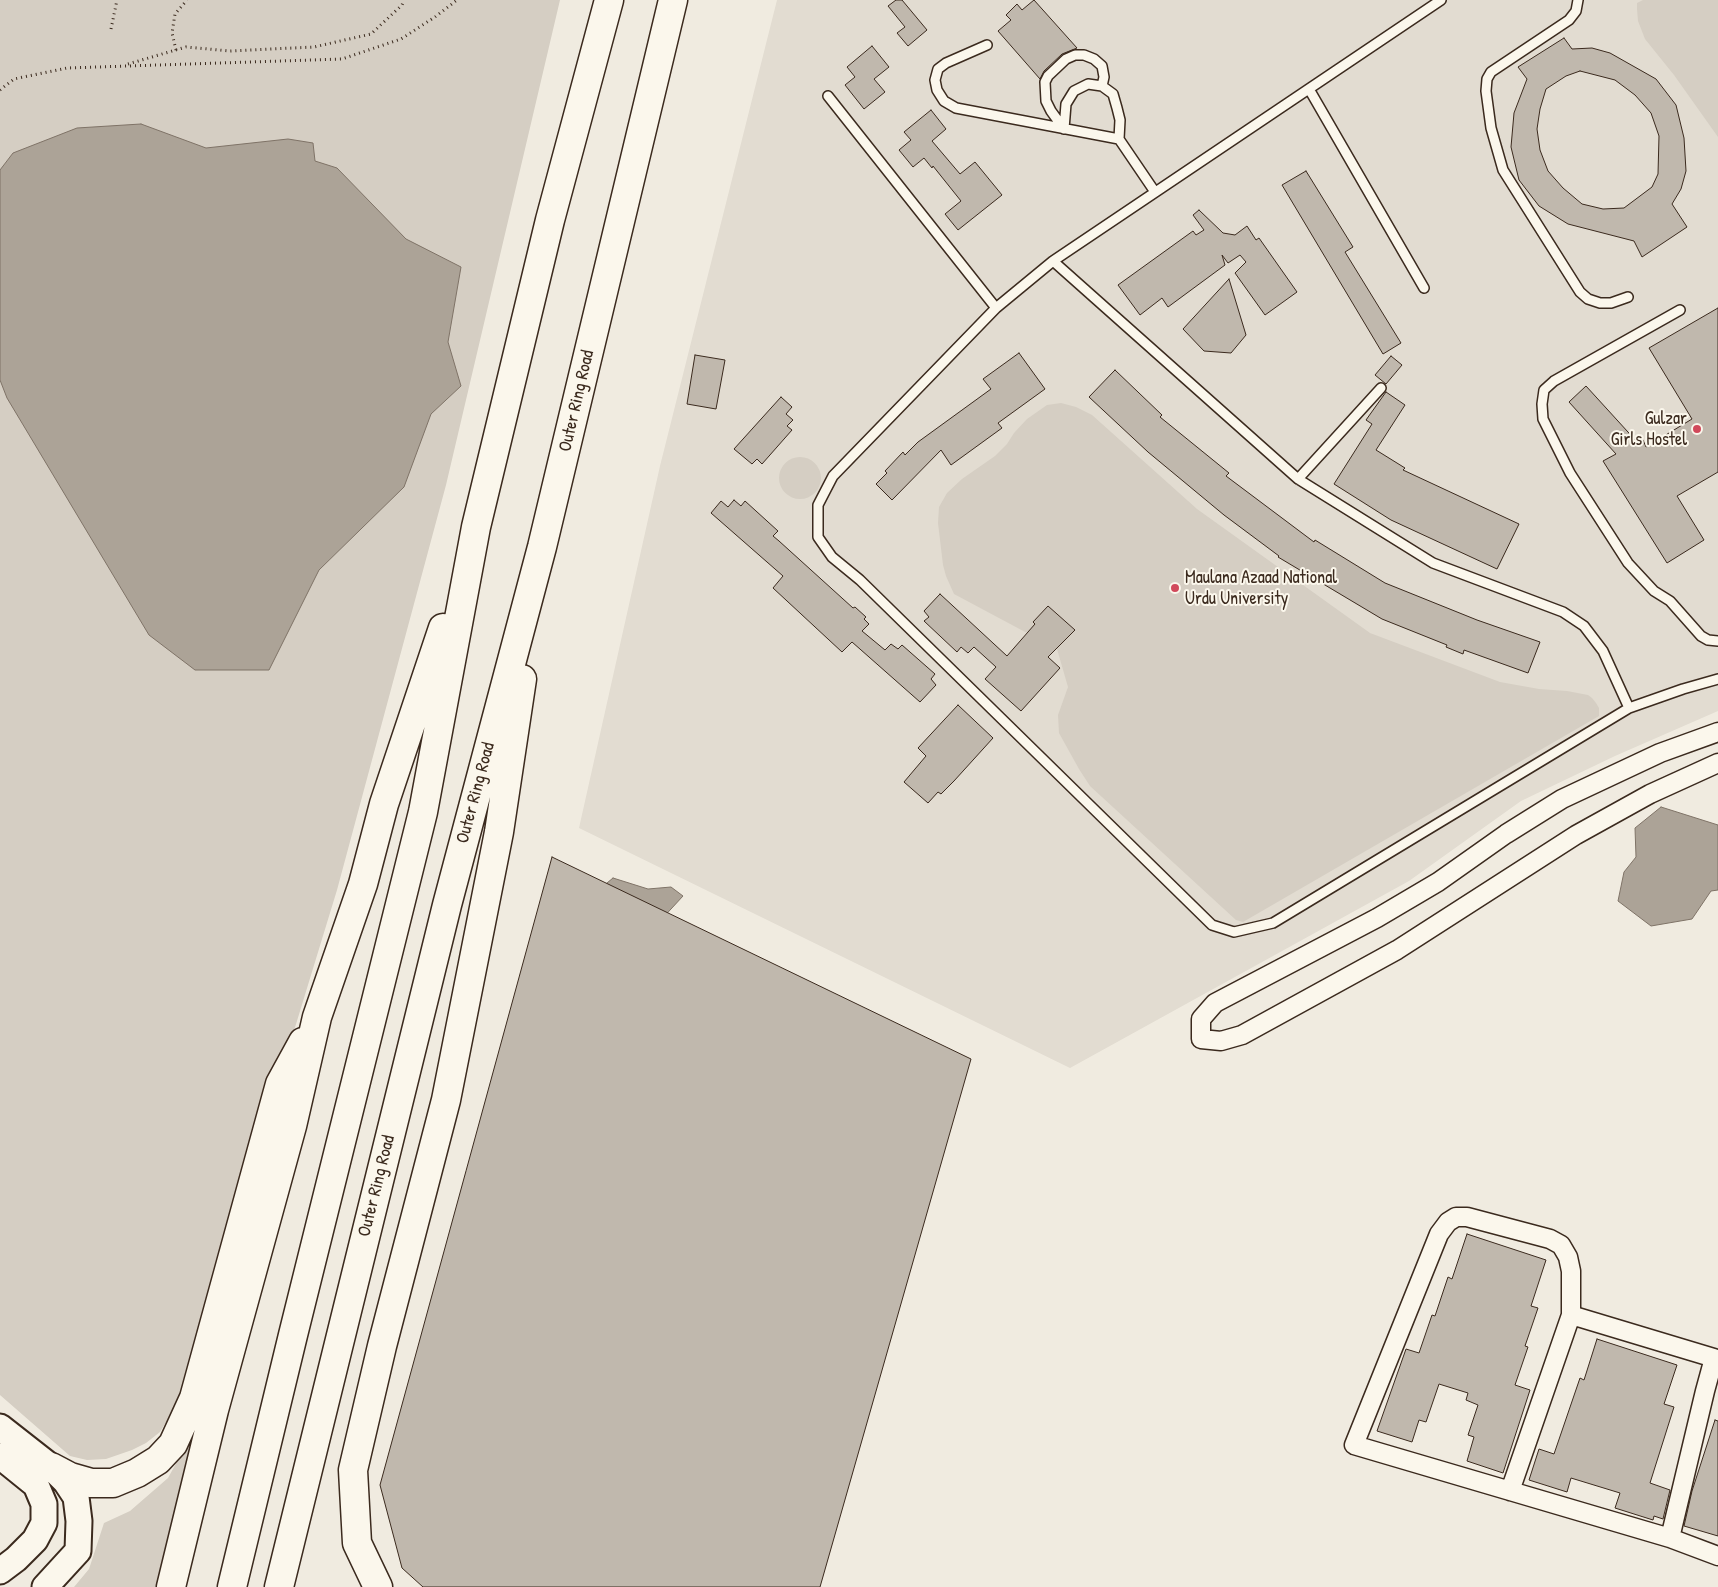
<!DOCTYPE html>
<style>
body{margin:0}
canvas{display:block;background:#f0ebe0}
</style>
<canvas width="1718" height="1587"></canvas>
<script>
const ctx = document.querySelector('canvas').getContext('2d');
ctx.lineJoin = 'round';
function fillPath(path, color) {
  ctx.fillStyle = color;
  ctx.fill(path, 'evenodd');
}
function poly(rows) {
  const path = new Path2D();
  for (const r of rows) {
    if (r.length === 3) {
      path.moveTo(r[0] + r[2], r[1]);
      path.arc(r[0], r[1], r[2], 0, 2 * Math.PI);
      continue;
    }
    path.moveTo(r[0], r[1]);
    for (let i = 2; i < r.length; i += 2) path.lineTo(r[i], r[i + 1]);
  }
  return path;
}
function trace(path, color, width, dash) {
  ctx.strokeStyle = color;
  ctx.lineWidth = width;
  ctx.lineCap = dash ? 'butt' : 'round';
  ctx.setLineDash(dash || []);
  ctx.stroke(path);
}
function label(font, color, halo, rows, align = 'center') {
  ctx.font = font + ' "Patrick Hand",sans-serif';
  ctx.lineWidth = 4;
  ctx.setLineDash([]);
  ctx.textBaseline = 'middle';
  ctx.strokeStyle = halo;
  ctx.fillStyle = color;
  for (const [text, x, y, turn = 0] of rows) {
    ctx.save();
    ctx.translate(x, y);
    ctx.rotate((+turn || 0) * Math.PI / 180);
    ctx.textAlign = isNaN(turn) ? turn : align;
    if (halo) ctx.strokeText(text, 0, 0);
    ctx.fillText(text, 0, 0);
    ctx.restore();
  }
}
fillPath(poly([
 [777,0,1718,0,1718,711,1615,756,1521,801,1409,881,1070,1068,579,828,660,466]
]), '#e2dcd1');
fillPath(poly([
 [0,0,560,0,446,485,337,890,183,1394,160,1432,146,1443,132,1450,106,1459,87,1460,70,1456,0,1395],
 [1643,0,1718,0,1718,137,1674,75,1645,39,1638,21,1637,9,1637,3],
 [1061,403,1076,407,1092,415,1197,509,1370,633,1500,682,1539,689,1567,691,1588,695,1592,698,1596,703,1599,708,1599,716,1243,922,1236,920,1090,786,1079,769,1059,733,1058,715,1068,687,1057,649,954,594,946,576,943,565,938,523,939,507,947,493,962,479,995,456,1007,444,1014,433,1027,419,1047,405],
 [800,478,21],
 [201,1418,161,1587,74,1587,89,1569,104,1523,130,1511,168,1478]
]), '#d5cec3');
const water = poly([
 [141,124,206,148,288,139,313,143,315,161,337,168,406,239,461,267,448,342,461,386,431,414,404,487,319,570,269,670,195,670,149,635,7,398,0,380,0,170,13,153,77,128,141,124],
 [1661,807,1718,825,1718,890,1711,891,1692,919,1651,926,1618,901,1624,872,1636,857,1635,828,1661,807],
 [613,878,648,889,671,887,683,896,659,922,595,893,613,878]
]);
fillPath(water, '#aca397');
trace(water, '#7f7367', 1);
const building = poly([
 [896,0,902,0,927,30,908,46,897,33,905,27,888,6,896,0],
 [1034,0,1077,48,1062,54,1044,71,1040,79,998,31,1011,20,1006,15,1017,4,1022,10,1034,0],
 [1564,38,1572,49,1592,48,1610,53,1656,79,1676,105,1684,138,1686,171,1681,189,1672,204,1687,227,1642,257,1634,241,1568,224,1539,206,1519,180,1511,147,1514,113,1527,79,1518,67,1564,38],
 [1580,71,1615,80,1635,95,1651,113,1659,136,1658,174,1652,187,1624,208,1603,209,1582,204,1563,188,1548,171,1540,150,1537,129,1540,109,1546,89,1566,76,1580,71],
 [872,46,889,67,874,79,885,92,864,109,845,85,855,77,847,67,872,46],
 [931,110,946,129,932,141,960,174,975,162,1002,195,958,230,945,214,961,201,933,166,932,168,924,158,913,167,899,150,911,140,904,132,931,110],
 [1306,171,1353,247,1345,252,1401,343,1383,354,1282,185,1306,171],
 [1199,210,1223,233,1235,235,1247,226,1256,240,1259,238,1297,292,1265,315,1235,273,1246,262,1240,255,1228,263,1222,255,1225,265,1168,307,1162,298,1140,315,1118,285,1193,231,1196,235,1204,230,1193,215,1199,210],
 [1229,279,1246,335,1231,353,1204,351,1183,329,1229,279],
 [1718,308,1718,472,1677,496,1704,540,1667,563,1603,461,1616,454,1569,402,1586,386,1638,443,1643,440,1646,447,1692,419,1649,348,1718,308],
 [1019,353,1045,389,998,423,1002,428,951,465,941,450,892,500,876,484,887,473,885,471,903,452,905,455,918,442,991,389,983,379,1019,353],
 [695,355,725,360,716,409,687,404,695,355],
 [1391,356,1402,365,1386,384,1375,375,1391,356],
 [1115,370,1162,415,1160,417,1229,473,1226,476,1314,542,1315,540,1385,583,1477,620,1540,642,1528,673,1464,650,1463,654,1446,647,1447,645,1382,619,1278,557,1279,556,1224,515,1148,452,1089,397,1115,370],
 [1386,392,1405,405,1376,450,1405,468,1403,470,1519,524,1497,569,1391,520,1334,484,1372,424,1366,420,1386,392],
 [781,397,792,407,786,414,793,420,787,426,792,430,762,464,757,459,752,464,734,449,781,397],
 [734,500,741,506,745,501,778,531,773,536,779,541,853,608,855,607,866,617,864,619,869,624,862,631,885,650,891,644,898,649,902,645,935,674,931,679,936,685,920,702,852,642,842,652,773,588,783,576,711,513,721,501,728,507,734,500],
 [940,594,1007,656,1035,624,1033,622,1048,606,1075,630,1048,657,1060,668,1021,711,985,679,996,667,974,647,968,653,961,647,957,652,924,621,929,617,924,611,940,594],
 [958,705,993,738,954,781,941,794,938,792,928,803,904,782,926,756,918,748,958,705],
 [552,857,971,1059,820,1587,423,1587,402,1568,380,1485,552,857],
 [1467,1234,1546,1260,1531,1306,1538,1308,1525,1346,1528,1347,1515,1385,1530,1390,1503,1473,1467,1461,1474,1437,1468,1435,1478,1405,1466,1400,1468,1393,1439,1384,1426,1422,1419,1420,1412,1442,1377,1431,1406,1349,1419,1353,1432,1315,1435,1316,1448,1277,1452,1279,1467,1234],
 [1597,1339,1677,1365,1664,1404,1674,1407,1650,1483,1670,1490,1663,1519,1654,1516,1653,1520,1615,1508,1620,1493,1571,1478,1567,1492,1529,1480,1539,1449,1554,1454,1580,1378,1584,1380,1597,1339],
 [1715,1420,1718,1421,1718,1536,1684,1526,1692,1491,1715,1420]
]);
fillPath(building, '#c0b8ad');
trace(building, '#3b2a1e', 1);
const lane = poly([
 [1441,0,1053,261,996,308,833,476,818,505,818,537,832,557,860,580,1212,925,1234,932,1273,923,1629,708,1683,689,1718,679],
 [1578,0,1576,11,1569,20,1491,72,1487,79,1486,91,1491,128,1503,170,1580,292,1588,299,1600,303,1611,303,1628,297],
 [987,45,946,63,938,69,935,80,937,90,944,101,956,108,1119,139,1155,192],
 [1309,89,1424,288],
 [828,96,996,308],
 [1064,129,1051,111,1046,101,1045,82,1048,76,1066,59,1075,55,1084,55,1094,59,1102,66,1104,77,1102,86],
 [1064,129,1066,104,1074,91,1088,84,1102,86,1113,94,1117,108,1120,120,1119,139],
 [1053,261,1298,479,1433,563,1563,612,1584,626,1603,651,1629,708],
 [1680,310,1554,381,1544,390,1542,404,1543,419,1570,473,1628,563,1654,591,1670,601,1701,636,1708,640,1718,641],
 [1298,479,1381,388]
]);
const street = poly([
 [1718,732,1660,753,1562,799,1506,834,1438,882,1377,918,1215,1003,1201,1019,1201,1039,1221,1041,1242,1035,1397,950,1576,835,1650,794,1718,763],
 [1571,1315,1714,1358,1705,1391,1670,1538,1718,1556],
 [1510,1491,1571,1315,1571,1271,1568,1257,1561,1245,1550,1239,1467,1217,1456,1217,1448,1222,1439,1234,1354,1445,1670,1538]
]);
const secondary = poly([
 [0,1427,51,1467,66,1482,76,1497,79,1521,78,1551,45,1587],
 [0,1456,36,1485,44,1504,44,1523,35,1540,16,1559,0,1571]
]);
const highway = poly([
 [51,1467,70,1477,91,1483,113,1483,137,1473,158,1460,173,1444,194,1398,280,1084,303,1042],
 [171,1587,214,1410,292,1126,317,1017,363,884,384,804,443,628],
 [232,1587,293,1335,423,812,476,527,550,220,609,0],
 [279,1587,447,905,542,547,673,0],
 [378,1587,357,1543,353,1470,382,1346,446,1100,499,832,522,679]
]);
trace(lane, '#3b2a1e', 12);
trace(street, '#3b2a1e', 21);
trace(secondary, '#3b2a1e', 29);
trace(highway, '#3b2a1e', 31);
trace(poly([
 [111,29,117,0],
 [176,50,172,33,175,14,187,0],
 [128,64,186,47,230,51,314,47,371,34,402,5,404,0],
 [0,90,14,79,67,68,342,59,401,39,435,17,457,0]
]), '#3b2a1e', 3, [1, 4]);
trace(lane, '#fbf7ec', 9);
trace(street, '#fbf7ec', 18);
trace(secondary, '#fbf7ec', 25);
trace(highway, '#fbf7ec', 28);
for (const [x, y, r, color] of [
 [1697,429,5,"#d1495b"],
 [1175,588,5,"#d1495b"]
]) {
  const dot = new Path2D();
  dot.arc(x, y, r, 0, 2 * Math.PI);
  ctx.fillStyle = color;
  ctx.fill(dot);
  trace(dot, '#fbf7ec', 2);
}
label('18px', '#3b2a1e', '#fbf7ec', [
 ["Outer Ring Road",577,401,-77],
 ["Outer Ring Road",476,793,-75],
 ["Outer Ring Road",377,1186,-76]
]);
label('18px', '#3b2a1e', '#fbf7ec', [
 ["Gulzar",1687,419],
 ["Girls Hostel",1687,440],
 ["Maulana Azaad National",1185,578,"left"],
 ["Urdu University",1185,599,"left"]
], 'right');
</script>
